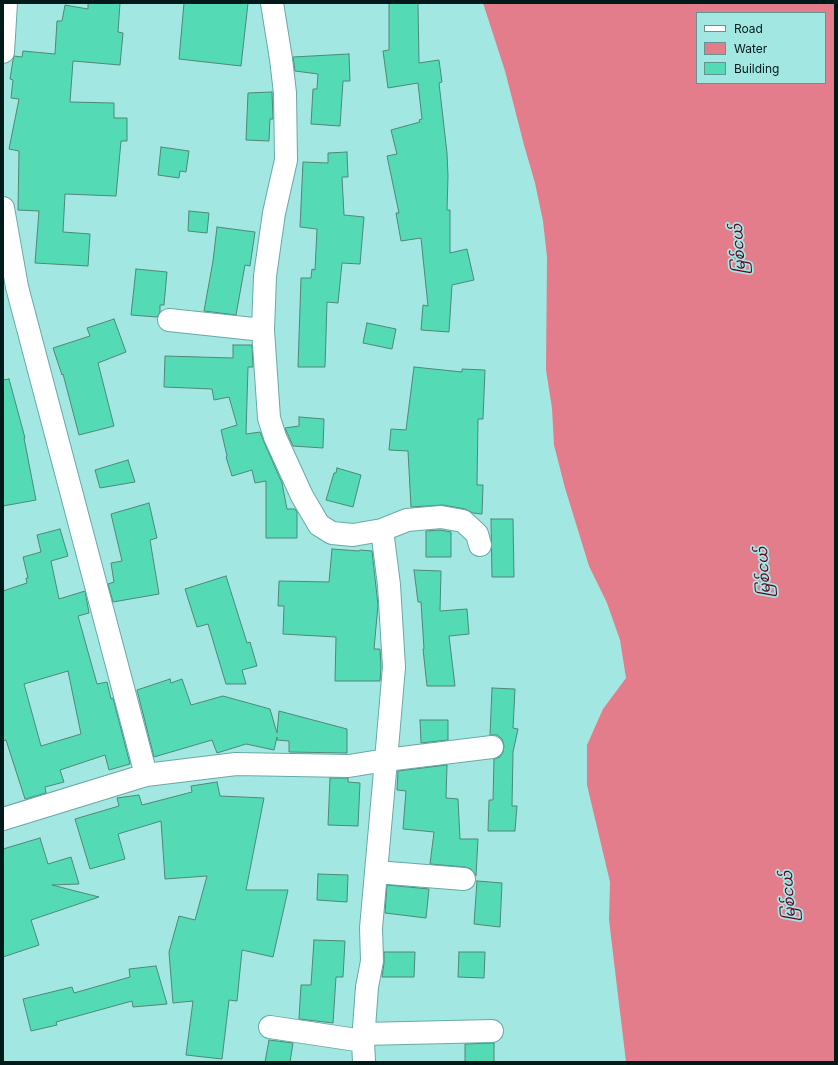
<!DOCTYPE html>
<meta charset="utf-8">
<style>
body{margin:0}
#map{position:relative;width:838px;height:1065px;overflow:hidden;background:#a3e7e3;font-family:Inter,sans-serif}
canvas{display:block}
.frame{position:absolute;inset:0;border:4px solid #001a19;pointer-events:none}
.legend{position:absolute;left:696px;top:12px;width:130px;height:72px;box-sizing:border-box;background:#a3e7e3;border:1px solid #629592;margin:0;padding:5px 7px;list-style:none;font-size:12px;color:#001a19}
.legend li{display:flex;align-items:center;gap:8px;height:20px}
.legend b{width:20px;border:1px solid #629592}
</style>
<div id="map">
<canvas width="838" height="1065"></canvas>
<div class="frame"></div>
<ul class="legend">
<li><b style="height:5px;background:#fff"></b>Road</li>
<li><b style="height:11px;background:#e37c8b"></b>Water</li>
<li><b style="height:11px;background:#54dab5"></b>Building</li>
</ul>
</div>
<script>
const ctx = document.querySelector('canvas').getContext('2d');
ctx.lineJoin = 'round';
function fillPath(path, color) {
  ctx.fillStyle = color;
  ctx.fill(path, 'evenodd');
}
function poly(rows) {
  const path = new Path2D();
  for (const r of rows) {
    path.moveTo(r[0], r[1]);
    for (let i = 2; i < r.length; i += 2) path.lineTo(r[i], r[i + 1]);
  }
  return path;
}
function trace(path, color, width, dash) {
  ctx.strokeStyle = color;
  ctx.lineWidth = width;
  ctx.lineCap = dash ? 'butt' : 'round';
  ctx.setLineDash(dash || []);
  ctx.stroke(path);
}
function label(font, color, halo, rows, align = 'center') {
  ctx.font = font + ' Inter,"Noto Sans Myanmar",sans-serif';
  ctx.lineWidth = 3.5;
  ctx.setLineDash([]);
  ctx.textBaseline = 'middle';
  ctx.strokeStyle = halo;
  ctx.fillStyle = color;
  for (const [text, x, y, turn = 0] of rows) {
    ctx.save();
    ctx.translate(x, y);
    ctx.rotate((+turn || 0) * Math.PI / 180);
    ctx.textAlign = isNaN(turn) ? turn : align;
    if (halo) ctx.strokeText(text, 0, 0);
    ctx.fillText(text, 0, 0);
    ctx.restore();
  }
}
fillPath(poly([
 [483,3,835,3,835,1062,626,1062,609,920,610,882,587,785,587,745,603,709,626,678,620,640,607,603,589,566,565,488,554,445,552,408,546,370,547,257,543,221,535,183,524,145,505,71],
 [697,13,825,13,825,83,697,83]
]), '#e37c8b');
const building = poly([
 [88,3,120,3,118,32,123,33,120,65,73,61,70,102,114,103,114,118,127,118,127,141,121,141,116,196,65,194,63,232,90,234,88,266,35,263,39,211,18,210,19,151,9,149,19,99,11,98,13,80,10,79,13,60,14,56,22,57,23,51,55,54,57,21,62,21,65,5,88,9,88,3],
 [184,3,248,3,241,66,179,59,184,3],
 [389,3,418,3,419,63,439,60,442,82,439,83,447,153,448,176,447,210,450,210,450,253,467,249,474,280,452,285,449,332,421,330,423,305,428,306,421,238,401,241,396,213,399,213,387,156,397,154,391,130,420,122,419,120,422,119,418,83,388,88,383,51,389,50,389,3],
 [349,54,350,81,343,81,340,126,311,124,313,89,317,89,318,74,295,71,293,57,349,54],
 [272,92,273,119,270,119,269,141,246,140,248,93,272,92],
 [161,147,189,151,186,172,180,171,179,178,158,175,161,147],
 [347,152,348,177,342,177,344,215,364,217,360,264,342,263,338,303,327,302,325,367,298,367,301,278,311,278,312,269,315,270,317,229,300,227,303,162,328,163,328,153,347,152],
 [189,211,209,213,207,233,188,231,189,211],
 [217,227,255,232,250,266,245,265,236,315,204,311,213,261,217,227],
 [136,269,167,272,164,305,160,305,160,312,157,317,131,315,136,269],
 [114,319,126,352,98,363,114,426,79,435,63,374,62,375,53,348,90,336,87,328,114,319],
 [367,323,396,329,392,349,363,343,367,323],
 [233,345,252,345,253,367,248,367,246,434,260,432,264,442,282,483,287,509,295,509,297,512,297,538,266,538,266,481,255,483,252,470,232,476,226,457,227,456,221,430,237,425,229,397,214,400,212,389,164,387,165,356,233,358,233,345],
 [414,367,462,372,462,369,485,370,483,419,478,419,477,485,483,485,482,514,473,513,465,509,443,505,411,507,408,451,389,450,391,429,406,430,414,367],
 [9,379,25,438,24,438,36,500,3,506,3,380,9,379],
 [299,417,324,419,323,448,293,446,285,428,299,426,299,417],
 [128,460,135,482,100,488,95,470,128,460],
 [337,468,361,475,353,507,326,500,334,473,336,473,337,468],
 [149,503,157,538,150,540,159,594,113,602,108,584,114,582,111,563,122,561,111,514,149,503],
 [491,519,513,519,514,577,492,577,491,519],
 [60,529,68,556,51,561,59,599,85,591,89,613,78,616,97,684,107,682,111,699,113,698,130,764,109,770,105,755,60,770,64,782,45,787,46,793,25,799,6,740,3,741,3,591,27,583,26,578,28,578,23,557,41,552,37,535,60,529],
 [68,671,81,734,41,746,24,684,68,671],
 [440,530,451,532,451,557,426,557,426,531,440,530],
 [332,549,359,551,360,550,372,551,378,605,374,649,380,649,381,667,380,681,335,681,336,637,283,634,284,606,278,606,279,581,329,582,332,549],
 [414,570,441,571,440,611,467,609,469,634,449,636,455,686,427,686,423,649,424,649,421,602,418,602,414,570],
 [226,576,247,643,250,642,257,666,242,670,246,684,226,684,208,624,197,627,185,589,226,576],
 [170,679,171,683,182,679,191,705,223,696,270,709,277,733,279,711,347,729,347,753,289,752,289,741,277,740,277,737,274,750,246,744,217,753,212,740,154,757,137,690,170,679],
 [492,688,515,689,513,728,518,729,513,752,512,806,517,806,515,831,488,831,489,800,493,800,494,759,500,757,503,752,504,746,502,739,497,735,490,735,492,688],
 [420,720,448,720,448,740,421,743,420,720],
 [447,765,446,798,458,799,460,839,478,839,476,876,471,869,465,867,430,864,434,832,403,829,406,791,397,790,398,771,447,765],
 [330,778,348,778,348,782,360,783,358,826,328,825,330,778],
 [217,782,220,796,264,798,246,890,288,890,273,957,242,950,237,1001,229,1000,222,1059,186,1055,193,1001,173,1003,169,952,179,916,195,920,207,876,165,879,161,821,118,834,125,859,90,869,75,819,119,806,117,798,139,795,142,805,192,792,191,786,217,782],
 [40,838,48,864,71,857,79,884,52,885,99,897,31,920,39,945,3,957,3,849,40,838],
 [318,874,348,875,347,902,317,900,318,874],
 [477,881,502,883,500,927,474,924,477,881],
 [387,885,429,889,426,918,385,913,387,885],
 [314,940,345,941,343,977,336,977,333,1023,299,1019,301,985,311,985,314,940],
 [384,952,415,952,414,977,382,977,384,963,384,952],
 [459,952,485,952,484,978,458,977,459,952],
 [156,966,167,1004,133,1007,132,1001,56,1022,57,1025,31,1031,23,999,72,987,74,993,130,977,129,969,156,966],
 [269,1040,293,1043,290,1062,265,1062,269,1040],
 [494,1043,494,1062,465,1062,465,1044,494,1043]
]);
fillPath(building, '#54dab5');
trace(building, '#4e8876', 1);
const minor = poly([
 [3,52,6,3],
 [3,208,17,287,146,775],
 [169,320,263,330],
 [382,530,407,520,441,517,463,521,477,534,480,545],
 [3,819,146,775,236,764,349,766,386,760,394,667,389,585,382,530,353,535,332,533,319,525,302,496,275,437,269,418,263,330,265,276,274,213,286,160,285,93,281,59,272,3],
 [376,872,464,879],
 [270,1027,363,1041],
 [363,1034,492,1031],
 [364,1062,363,1041,367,987,372,961,371,928,386,760,492,747]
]);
trace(minor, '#67a9a6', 24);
trace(minor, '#fff', 22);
label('italic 15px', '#650323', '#a3e7e3', [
 ["မြစ်ငယ်",739,249,-94],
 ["မြစ်ငယ်",764,572,-94],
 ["မြစ်ငယ်",789,896,-94]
]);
</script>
